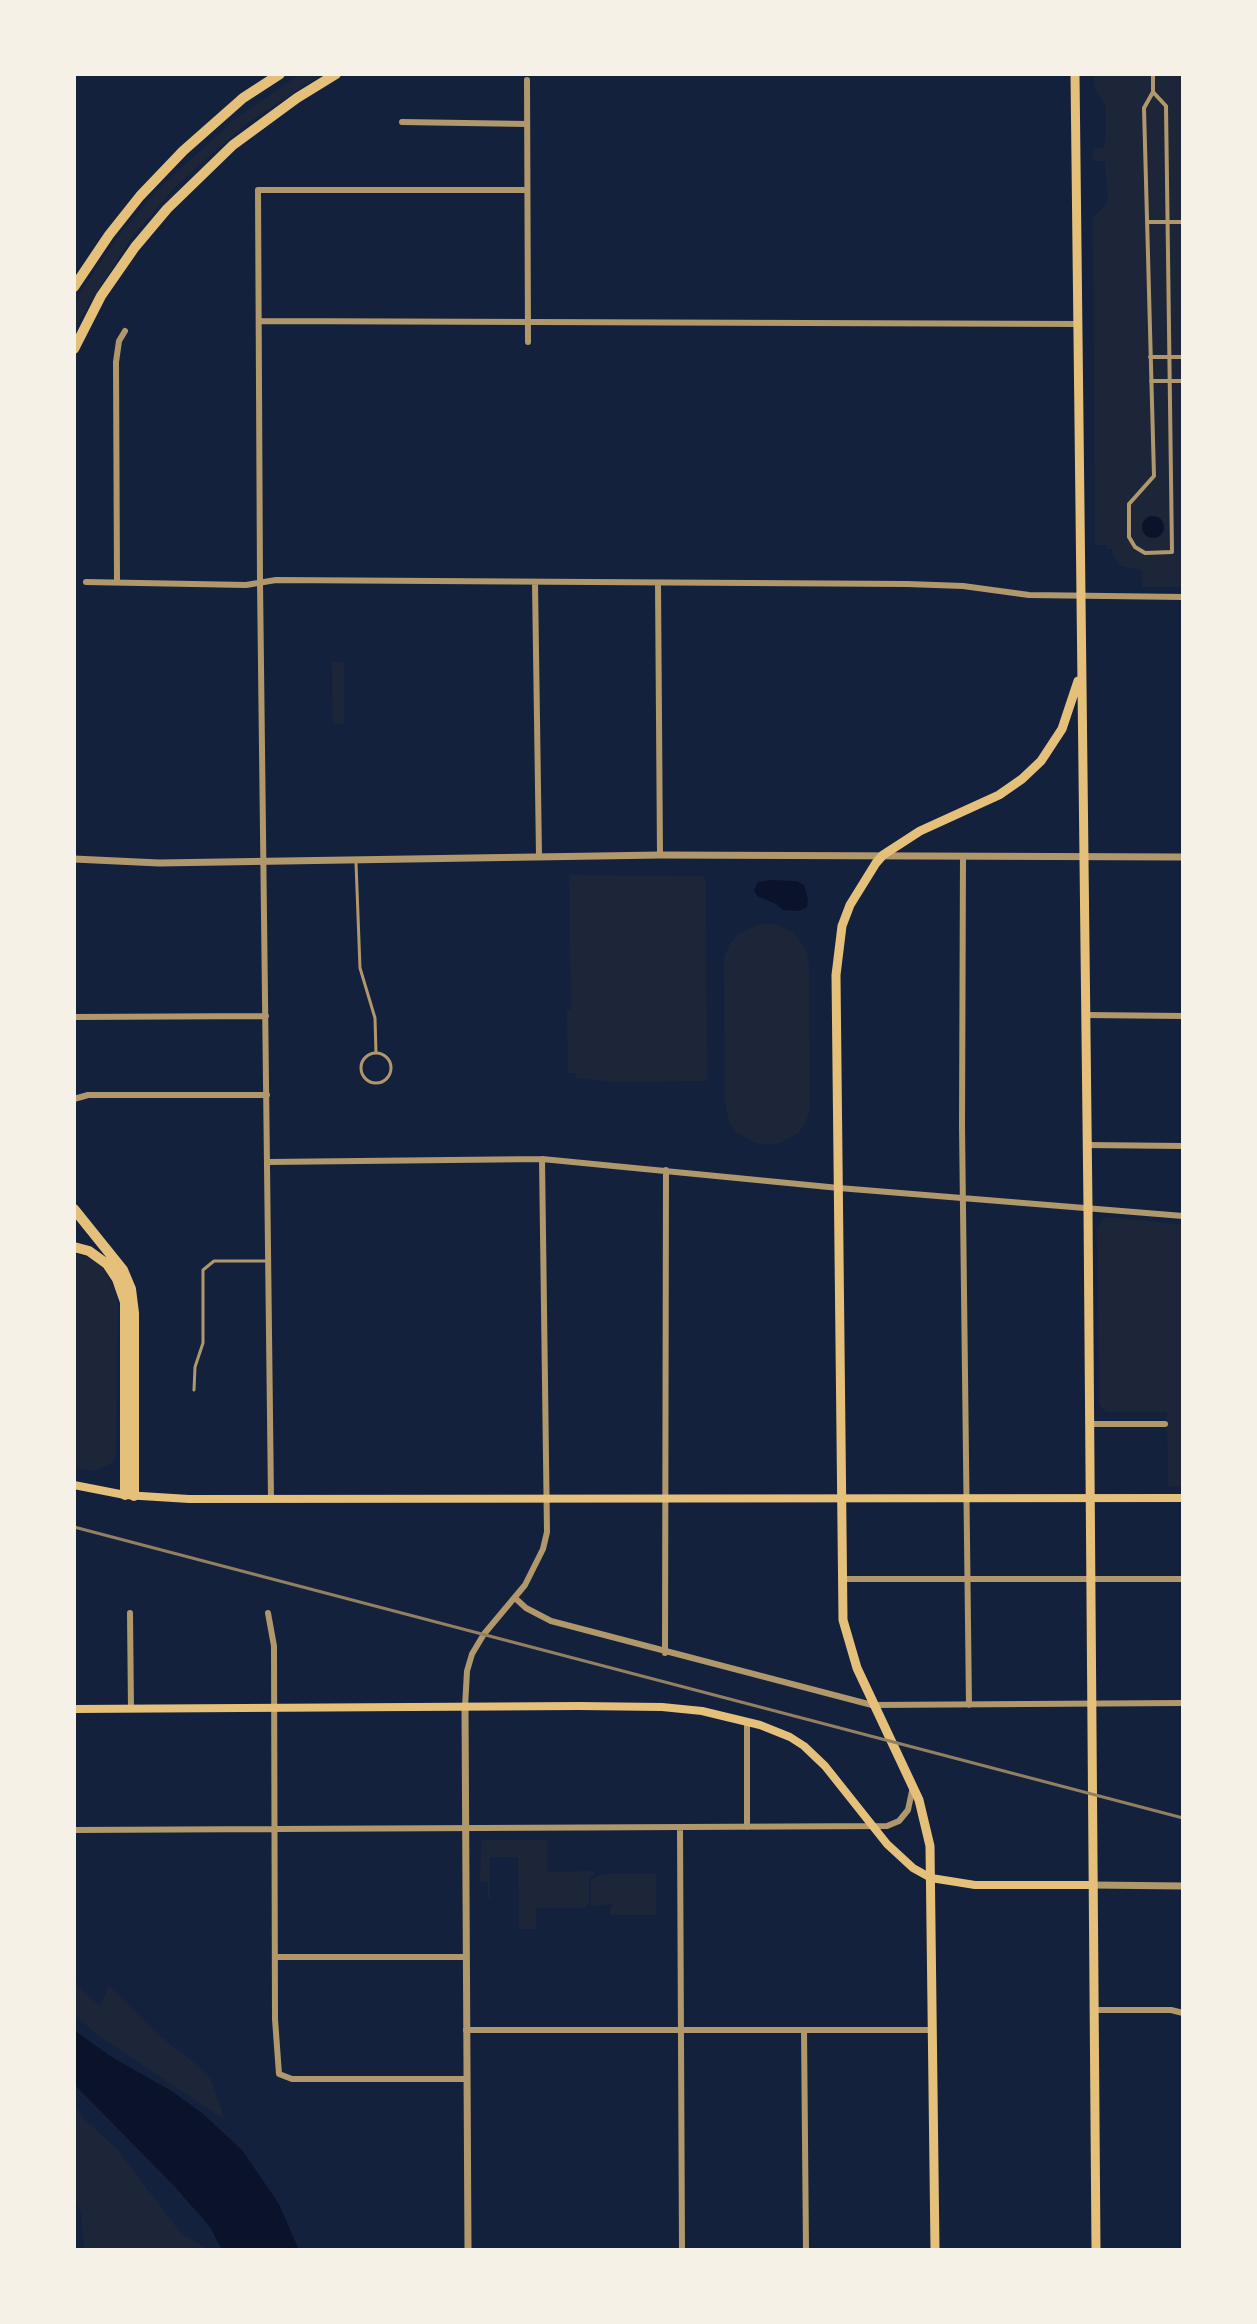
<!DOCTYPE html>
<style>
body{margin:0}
#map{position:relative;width:1257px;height:2324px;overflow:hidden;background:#14213d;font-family:Raleway,sans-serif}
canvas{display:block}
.frame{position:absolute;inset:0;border:76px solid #f6f1e7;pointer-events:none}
</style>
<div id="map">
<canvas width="1257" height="2324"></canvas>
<div class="frame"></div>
</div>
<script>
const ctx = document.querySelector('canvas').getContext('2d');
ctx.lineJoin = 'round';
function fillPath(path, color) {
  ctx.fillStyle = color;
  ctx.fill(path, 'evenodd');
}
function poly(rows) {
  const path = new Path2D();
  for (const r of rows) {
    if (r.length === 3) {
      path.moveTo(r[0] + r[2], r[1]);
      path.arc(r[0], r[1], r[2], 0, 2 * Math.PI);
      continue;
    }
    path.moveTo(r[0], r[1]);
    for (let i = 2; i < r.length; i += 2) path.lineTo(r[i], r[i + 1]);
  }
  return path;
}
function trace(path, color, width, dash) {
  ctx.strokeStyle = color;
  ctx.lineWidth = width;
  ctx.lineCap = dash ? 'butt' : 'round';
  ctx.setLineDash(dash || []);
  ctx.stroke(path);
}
fillPath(poly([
 [300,74,322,74,246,124,176,186,132,237,74,329,74,305,82,290,118,237,157,190,235,119],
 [1093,74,1183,74,1183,587,1142,587,1141,570,1122,566,1114,558,1112,549,1107,549,1107,545,1095,545,1093,218,1108,202,1105,161,1093,161,1093,148,1104,148,1106,133,1106,106,1094,88],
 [332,662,344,662,344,724,333,724],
 [569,875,702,876,706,880,707,1081,614,1082,576,1078,575,1073,568,1073,567,1010,571,1009],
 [759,924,774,924,794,933,807,951,809,966,810,1109,806,1122,798,1133,781,1143,768,1145,755,1143,737,1133,729,1122,725,1103,724,959,729,945,738,934],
 [1111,1217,1183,1225,1183,1487,1168,1486,1167,1412,1107,1412,1099,1405,1097,1228,1102,1219],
 [74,1254,90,1258,101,1266,116,1291,118,1306,116,1457,112,1463,94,1471,74,1467],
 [483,1840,547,1840,547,1872,594,1871,594,1875,589,1878,589,1904,584,1908,536,1908,536,1929,519,1929,518,1857,490,1857,490,1898,488,1898,488,1882,480,1882,481,1843],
 [611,1874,656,1874,656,1915,609,1915,612,1904,591,1906,591,1880,597,1876],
 [74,1982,100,2006,109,1986,157,2034,192,2061,211,2080,225,2120,96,2034,74,2014],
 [74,2102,83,2118,118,2150,180,2232,208,2250,84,2250,81,2212,74,2199]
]), '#1d2539');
fillPath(poly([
 [1153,527,11],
 [771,880,796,881,804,885,808,899,807,907,799,911,783,910,776,904,757,896,754,890,758,882],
 [74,2030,110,2056,173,2092,202,2113,242,2150,279,2204,299,2250,222,2250,210,2227,176,2188,74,2084]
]), '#0b132b');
trace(poly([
 [356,863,360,968,375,1018,376,1053],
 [376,1068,15],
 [194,1390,195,1367,203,1343,203,1270,214,1261,268,1261]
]), '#b1986c', 3);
trace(poly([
 [1153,74,1153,92,1166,106,1172,552,1145,553,1135,547,1129,537,1129,504,1154,476,1144,108,1153,92],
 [1147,222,1183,222],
 [1150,357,1183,357],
 [1151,381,1183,381]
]), '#b1986c', 4);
trace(poly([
 [527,80,528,342],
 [402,122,527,124],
 [260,321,1079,324],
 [86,582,246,585,276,580,907,584,963,586,1029,595,1183,597],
 [117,582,116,362,119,341,125,331],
 [535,583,539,856],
 [658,583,660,855],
 [963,857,962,1126,969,1705],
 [1086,1015,1183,1016],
 [74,1017,266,1016],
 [74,1099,88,1095,267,1095],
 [1087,1145,1183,1146],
 [268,1162,542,1159,839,1188,1183,1216],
 [1089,1424,1165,1424],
 [271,1499,260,582,258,190,527,190],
 [842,1579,1183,1579],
 [515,1598,526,1608,551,1621,872,1705,1183,1703],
 [130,1613,131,1709],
 [268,1613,274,1646,275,2019,279,2074,292,2079,467,2079],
 [665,1653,666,1170],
 [465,1707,467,1671,472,1654,484,1634,525,1585,543,1549,547,1532,542,1159],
 [747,1827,747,1722],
 [680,1828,682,2250],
 [74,1830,887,1826,899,1821,908,1810,912,1791],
 [275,1957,466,1957],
 [1094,2010,1171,2010,1183,2013],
 [466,2030,933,2030],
 [804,2030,806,2250]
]), '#b1986c', 6);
trace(poly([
 [74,859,159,863,660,855,1183,857],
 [465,1707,468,2250],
 [1093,1885,1183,1886]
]), '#b1986c', 7);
trace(poly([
 [74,1485,125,1495,189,1499,1183,1498],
 [74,1709,579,1706,662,1707,702,1711,760,1725,790,1737,804,1746,825,1766,887,1844,913,1868,931,1878,975,1885,1093,1885]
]), '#e5c07b', 8);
trace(poly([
 [1075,74,1088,1208,1096,2250],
 [935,2250,930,1846,919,1800,857,1668,843,1620,836,975,842,926,850,905,876,863,883,855,920,831,999,795,1022,779,1041,761,1062,729,1078,681]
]), '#e5c07b', 9);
trace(poly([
 [74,287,109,235,140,196,183,151,243,98,280,74],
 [74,349,101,296,135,247,167,209,233,145,297,98,336,74],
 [74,1209,123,1270,131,1289,134,1313,134,1496],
 [74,1247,89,1251,107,1264,117,1279,125,1302,125,1495]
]), '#e5c07b', 10);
trace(poly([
 [74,1527,1183,1818]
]), '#918062', 3);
</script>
